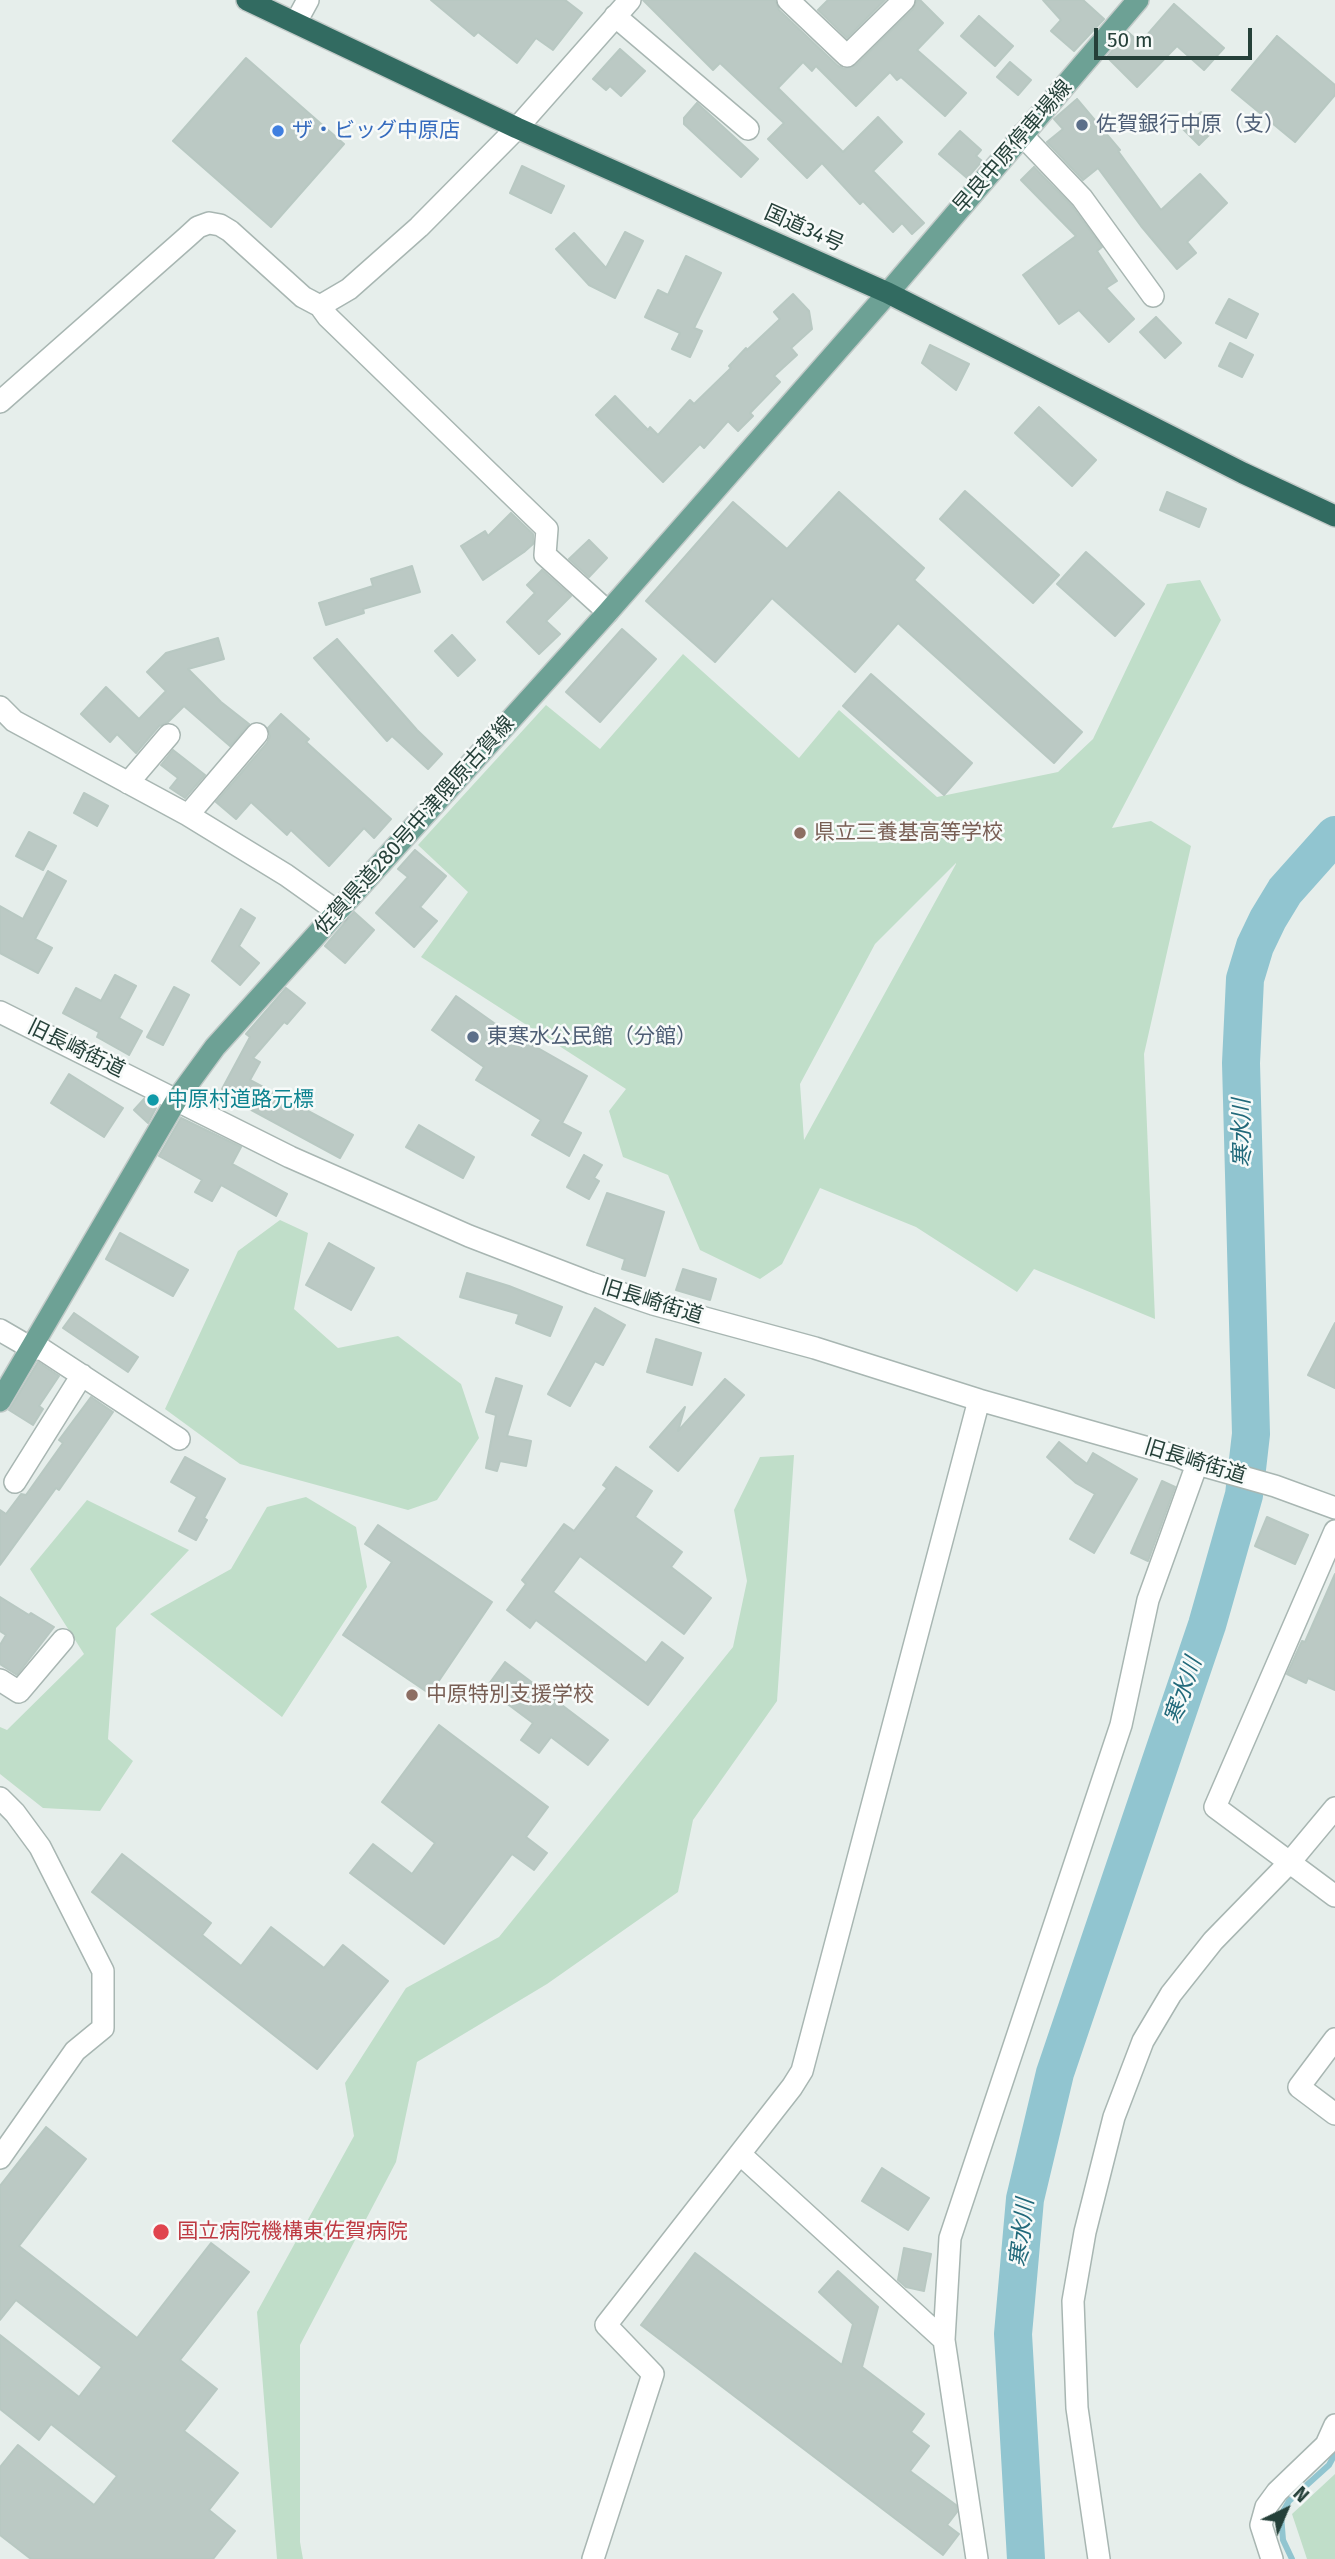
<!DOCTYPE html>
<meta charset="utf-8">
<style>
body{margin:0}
#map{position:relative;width:1335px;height:2559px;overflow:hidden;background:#e6eeeb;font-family:"Fira Sans",sans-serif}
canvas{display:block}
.north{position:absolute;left:1251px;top:2475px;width:70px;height:70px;-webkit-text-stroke:5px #f7faf9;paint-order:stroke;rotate:44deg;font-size:19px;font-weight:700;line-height:28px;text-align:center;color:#254039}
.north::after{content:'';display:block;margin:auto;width:24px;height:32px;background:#254039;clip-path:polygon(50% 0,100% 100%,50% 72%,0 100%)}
.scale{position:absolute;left:1094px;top:28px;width:158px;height:32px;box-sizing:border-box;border:4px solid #254039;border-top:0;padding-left:9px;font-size:21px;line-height:24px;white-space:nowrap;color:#254039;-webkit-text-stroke:5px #f7faf9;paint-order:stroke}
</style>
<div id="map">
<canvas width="1335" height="2559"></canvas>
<div class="north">N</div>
<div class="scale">50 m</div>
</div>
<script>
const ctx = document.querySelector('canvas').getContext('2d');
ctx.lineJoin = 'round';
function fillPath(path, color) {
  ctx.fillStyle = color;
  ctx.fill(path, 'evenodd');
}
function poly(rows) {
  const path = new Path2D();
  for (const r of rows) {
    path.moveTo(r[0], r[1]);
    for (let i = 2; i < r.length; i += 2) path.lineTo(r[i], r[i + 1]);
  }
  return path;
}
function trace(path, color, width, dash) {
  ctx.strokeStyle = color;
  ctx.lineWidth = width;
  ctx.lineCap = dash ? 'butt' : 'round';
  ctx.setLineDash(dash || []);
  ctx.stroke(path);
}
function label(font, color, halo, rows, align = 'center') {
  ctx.font = font + ' "Fira Sans","Noto Sans JP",sans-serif';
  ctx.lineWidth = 5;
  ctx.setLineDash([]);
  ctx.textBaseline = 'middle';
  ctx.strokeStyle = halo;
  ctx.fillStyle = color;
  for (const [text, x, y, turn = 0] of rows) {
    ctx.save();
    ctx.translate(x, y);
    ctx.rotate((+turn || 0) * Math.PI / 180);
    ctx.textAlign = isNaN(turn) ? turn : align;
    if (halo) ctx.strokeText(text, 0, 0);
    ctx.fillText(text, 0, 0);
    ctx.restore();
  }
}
fillPath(poly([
 [1200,580,1221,620,1112,828,1151,821,1191,846,1144,1054,1155,1319,1034,1269,1017,1292,916,1227,820,1188,782,1264,760,1279,700,1250,668,1175,623,1157,609,1111,626,1089,421,957,468,892,418,845,546,705,600,749,683,654,799,758,839,710,937,797,1058,772,1093,739,1167,584],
 [956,863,956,864,804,1140,800,1084,875,944],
 [280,1220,308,1233,294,1309,338,1348,398,1336,461,1384,479,1438,437,1500,408,1510,240,1464,165,1409,238,1251],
 [794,1455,777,1701,693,1820,678,1892,547,1984,417,2062,396,2162,300,2345,300,2542,303,2559,277,2559,257,2312,354,2136,345,2083,406,1988,499,1937,733,1647,747,1581,734,1510,760,1457],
 [306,1497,356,1527,367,1587,282,1717,150,1614,231,1569,267,1507],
 [87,1500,189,1550,116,1628,108,1739,133,1761,100,1811,43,1808,0,1774,0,1727,7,1730,84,1654,30,1569],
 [1335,2474,1335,2559,1307,2559,1292,2514]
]), '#c0dec9');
trace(poly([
 [1292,2559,1283,2540,1281,2515,1289,2501,1329,2465,1335,2454]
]), '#91c5d0', 6);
trace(poly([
 [1026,2559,1013,2334,1025,2199,1055,2073,1207,1625,1244,1495,1251,1434,1241,1063,1245,979,1255,946,1268,919,1285,891,1335,835]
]), '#91c5d0', 38);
const building = poly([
 [431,0,565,0,582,13,553,50,536,38,517,63,478,32,474,36,431,0],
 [643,0,775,0,779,10,838,66,844,69,856,65,913,9,917,0,920,0,943,23,917,50,966,93,945,116,901,77,897,80,890,72,856,106,816,66,812,71,803,62,778,88,843,152,878,117,902,142,873,171,924,223,912,234,902,223,893,232,863,201,860,204,822,163,807,178,768,139,784,123,720,63,713,70,643,0],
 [828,0,885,0,847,38,818,10,828,0],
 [1043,0,1083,0,1104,19,1074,51,1051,31,1061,20,1043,0],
 [1174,4,1224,48,1204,70,1177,46,1137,87,1107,57,1128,32,1140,43,1174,4],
 [979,16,1013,46,995,66,961,36,979,16],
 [1277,36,1335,85,1335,95,1295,142,1232,90,1277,36],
 [620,49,645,71,621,96,610,86,606,90,593,79,620,49],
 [246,58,344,144,271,227,173,141,246,58],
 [1010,62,1031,80,1018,95,997,77,1010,62],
 [1077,99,1120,150,1118,151,1161,210,1200,174,1227,203,1187,242,1196,253,1177,269,1141,226,1098,168,1083,180,1047,142,1063,129,1054,119,1077,99],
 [697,103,758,159,741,177,684,124,684,118,697,103],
 [1201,112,1216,128,1199,145,1183,129,1201,112],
 [960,131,981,150,976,156,982,161,967,178,939,154,960,131],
 [522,166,564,186,551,213,510,193,522,166],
 [1034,167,1072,206,1102,247,1097,251,1117,281,1106,288,1134,319,1109,342,1079,310,1059,324,1023,275,1076,236,1021,180,1034,167],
 [625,232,643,241,615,298,589,285,556,249,574,233,606,268,625,232],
 [686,256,721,273,694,328,702,331,690,357,672,349,680,333,645,317,658,290,668,295,686,256],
 [793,294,809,311,812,329,791,348,797,355,774,376,780,382,750,413,753,416,738,431,728,421,704,448,700,444,663,482,596,415,615,396,648,430,650,427,658,435,690,400,694,404,731,368,729,366,746,348,747,350,780,319,774,312,793,294],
 [1229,299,1258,314,1246,338,1216,323,1229,299],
 [1156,317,1181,343,1165,358,1140,332,1156,317],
 [1230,343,1253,355,1242,377,1219,366,1230,343],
 [930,345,969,364,956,390,922,363,930,345],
 [1039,407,1096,460,1072,486,1015,433,1039,407],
 [965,491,1059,575,1033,603,940,519,965,491],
 [839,492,924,568,914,580,1082,732,1054,763,898,623,855,672,772,598,715,662,646,601,733,502,787,549,839,492],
 [1167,492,1206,509,1199,527,1160,510,1167,492],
 [511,513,533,534,533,544,524,552,483,580,461,546,485,531,488,536,511,513],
 [589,540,607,558,589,577,569,559,589,540],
 [1086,552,1144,604,1115,636,1057,584,1086,552],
 [412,566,420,592,363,609,364,613,326,625,319,603,373,586,371,579,412,566],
 [542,570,571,596,546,621,560,634,539,654,507,622,535,593,527,585,542,570],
 [622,629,656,659,600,722,566,692,622,629],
 [452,635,475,660,458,676,435,651,452,635],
 [218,638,224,659,188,669,221,702,249,724,230,746,184,706,168,722,159,726,136,753,117,734,110,742,81,714,106,687,139,719,166,691,147,672,166,653,218,638],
 [337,639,417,730,442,754,428,769,392,736,387,741,314,658,337,639],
 [871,674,972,763,944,795,843,706,871,674],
 [281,714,309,739,306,742,391,819,374,838,364,828,329,866,291,830,287,835,251,802,236,819,216,802,267,743,270,736,268,728,281,714],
 [173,750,205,775,185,798,170,788,178,778,161,765,173,750],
 [84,793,108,806,97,826,74,813,84,793],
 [29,832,56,846,43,870,16,856,29,832],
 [415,850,446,876,420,907,437,921,414,947,376,913,408,877,398,869,415,850],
 [48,871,66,881,35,939,52,948,38,973,0,953,0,906,23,919,48,871],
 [241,909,255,918,239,946,259,963,240,985,212,961,241,909],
 [354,912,374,930,345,963,325,946,354,912],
 [115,975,136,986,119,1018,142,1031,129,1055,97,1037,99,1032,63,1013,76,988,101,1001,115,975],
 [174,987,189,995,163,1045,147,1037,174,987],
 [286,988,305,1003,287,1024,284,1022,253,1058,260,1062,250,1080,353,1135,340,1158,244,1106,246,1102,222,1089,250,1037,246,1034,286,988],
 [456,996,494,1023,587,1076,562,1123,581,1133,569,1156,532,1135,541,1120,476,1080,484,1067,432,1030,456,996],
 [69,1074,123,1108,104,1137,51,1103,69,1074],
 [144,1099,156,1108,148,1123,134,1110,144,1099],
 [181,1118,241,1147,232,1164,287,1194,276,1216,221,1185,212,1201,195,1192,202,1180,159,1156,181,1118],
 [419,1125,474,1157,463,1178,406,1147,419,1125],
 [584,1155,602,1165,594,1178,599,1181,589,1199,567,1187,584,1155],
 [607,1193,664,1212,645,1276,622,1269,625,1259,587,1245,607,1193],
 [120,1233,188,1270,173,1296,106,1259,120,1233],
 [329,1243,374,1268,351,1310,306,1285,329,1243],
 [683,1269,716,1279,710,1300,676,1290,683,1269],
 [467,1273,509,1286,562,1307,550,1336,516,1323,519,1314,460,1297,467,1273],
 [595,1308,625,1325,603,1365,595,1361,570,1406,548,1394,595,1308],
 [74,1313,138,1357,128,1372,63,1328,74,1313],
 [1335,1323,1335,1388,1308,1375,1335,1323],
 [656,1339,701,1353,692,1385,647,1372,656,1339],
 [38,1362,59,1376,39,1406,43,1409,33,1425,9,1410,38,1362],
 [496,1378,522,1386,507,1436,531,1441,526,1466,500,1461,497,1471,486,1468,496,1415,486,1412,496,1378],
 [725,1379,744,1395,678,1471,650,1447,685,1407,678,1431,725,1379],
 [91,1397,113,1412,59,1490,56,1488,0,1565,0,1510,6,1514,21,1494,26,1495,63,1443,59,1440,91,1397],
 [1059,1442,1087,1464,1093,1453,1137,1479,1094,1553,1070,1539,1095,1494,1076,1483,1047,1457,1059,1442],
 [185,1457,225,1479,204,1518,207,1520,196,1540,179,1531,197,1497,171,1482,185,1457],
 [616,1467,652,1491,635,1517,682,1552,671,1567,711,1598,684,1634,580,1556,553,1592,646,1663,662,1642,683,1658,648,1705,536,1620,530,1628,507,1610,526,1584,522,1580,564,1524,574,1531,607,1488,603,1485,616,1467],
 [1162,1481,1175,1487,1148,1561,1131,1553,1162,1481],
 [1267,1517,1308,1535,1295,1564,1255,1546,1267,1517],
 [378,1525,492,1602,430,1694,343,1635,392,1562,365,1544,378,1525],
 [1335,1574,1335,1690,1308,1678,1306,1683,1287,1674,1302,1641,1305,1642,1335,1574],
 [0,1597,29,1615,31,1613,54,1627,17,1675,0,1664,0,1645,6,1635,0,1631,0,1597],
 [505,1662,608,1740,588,1765,551,1737,539,1753,521,1740,533,1723,486,1688,505,1662],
 [439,1725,548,1807,526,1837,547,1853,534,1870,512,1854,444,1944,350,1873,373,1844,412,1874,435,1843,382,1802,439,1725],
 [122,1854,211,1923,202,1935,241,1966,271,1927,324,1968,343,1945,388,1981,317,2069,92,1892,122,1854],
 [46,2127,86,2159,19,2246,137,2338,211,2243,249,2272,180,2360,217,2389,184,2431,238,2473,209,2510,235,2531,213,2559,31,2559,0,2535,0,2467,18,2445,94,2505,117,2476,51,2424,39,2440,0,2409,0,2335,79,2397,102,2367,16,2300,0,2320,0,2186,46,2127],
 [882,2168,929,2198,908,2230,862,2201,882,2168],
 [904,2248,931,2254,924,2291,906,2287,898,2280,904,2248],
 [695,2253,842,2365,853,2324,819,2292,838,2271,878,2307,862,2367,924,2414,911,2432,929,2446,910,2471,956,2505,957,2512,947,2525,959,2534,943,2555,641,2325,695,2253]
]);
fillPath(building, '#bbc9c4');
trace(building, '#b8c8c2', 2);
const minor = poly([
 [788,0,847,56,904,0],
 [615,16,748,129],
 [296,22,308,0],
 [1022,135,1082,198,1153,296],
 [320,306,328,317,547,529,545,555,608,612],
 [0,402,187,237,198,227,209,223,220,225,230,231,303,297,320,306,349,289,419,227,517,128,630,0],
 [0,707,14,721,188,815,286,875,338,912],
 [128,783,169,735],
 [188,815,257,734],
 [0,1012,290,1157,469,1236,591,1283,653,1304,815,1348,979,1400,1177,1456,1197,1464,1275,1486,1335,1508],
 [0,1330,31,1348,43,1350,179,1439],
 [15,1482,82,1375],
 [1335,1531,1215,1807,1335,1896],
 [0,1680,19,1692,63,1640],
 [0,1798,15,1813,40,1847,103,1971,103,2028,75,2051,0,2158],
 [1335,2039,1299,2087,1335,2114],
 [740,2154,944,2340],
 [593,2559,653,2374,606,2325,792,2087,802,2071,979,1400],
 [977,2559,944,2340,950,2238,1121,1725,1148,1600,1197,1464],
 [1099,2559,1077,2408,1073,2301,1085,2232,1114,2117,1143,2041,1171,1994,1213,1941,1290,1862,1335,1808],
 [1272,2559,1261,2525,1266,2507,1277,2492,1326,2445,1335,2425]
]);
const major = poly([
 [0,1401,177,1099,215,1047,608,612,888,293,1138,0]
]);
const highway = poly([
 [247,0,517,128,888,293,1243,473,1335,516]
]);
trace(minor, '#a8b6b2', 24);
trace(major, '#c2cac8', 24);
trace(highway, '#c2cac8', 24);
trace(minor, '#fff', 21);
trace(major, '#6da195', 21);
trace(highway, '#326b61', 21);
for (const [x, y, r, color] of [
 [1082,125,7,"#5c6f8a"],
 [278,131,7,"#3f7fe0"],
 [800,833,7,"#8d6e63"],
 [473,1037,7,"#5c6f8a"],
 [153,1100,7,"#0f9aa8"],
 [412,1695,7,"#8d6e63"],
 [161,2232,9,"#e0444e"]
]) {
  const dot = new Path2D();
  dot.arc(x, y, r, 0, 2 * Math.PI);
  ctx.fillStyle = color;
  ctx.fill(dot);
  trace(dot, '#f7faf9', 2.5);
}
label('21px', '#4e5e75', '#f7faf9', [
 ["佐賀銀行中原（支）",1096,125],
 ["東寒水公民館（分館）",487,1037]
], 'left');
label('21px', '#366cbe', '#f7faf9', [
 ["ザ・ビッグ中原店",292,131]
], 'left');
label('21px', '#254039', '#f7faf9', [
 ["早良中原停車場線",1013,147,-49],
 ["国道34号",804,229,24],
 ["佐賀県道280号中津隈原古賀線",415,826,-48],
 ["旧長崎街道",76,1049,26],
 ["旧長崎街道",652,1302,17],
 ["旧長崎街道",1195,1462,17]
]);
label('21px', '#785e54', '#f7faf9', [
 ["県立三養基高等学校",814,833],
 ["中原特別支援学校",426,1695]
], 'left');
label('21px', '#0d838f', '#f7faf9', [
 ["中原村道路元標",167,1100]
], 'left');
label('21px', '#be3a42', '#f7faf9', [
 ["国立病院機構東佐賀病院",177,2232]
], 'left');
label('italic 23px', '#21697a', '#f7faf9', [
 ["寒水川",1243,1133,-91],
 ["寒水川",1184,1691,-71],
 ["寒水川",1023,2233,-84]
]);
</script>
